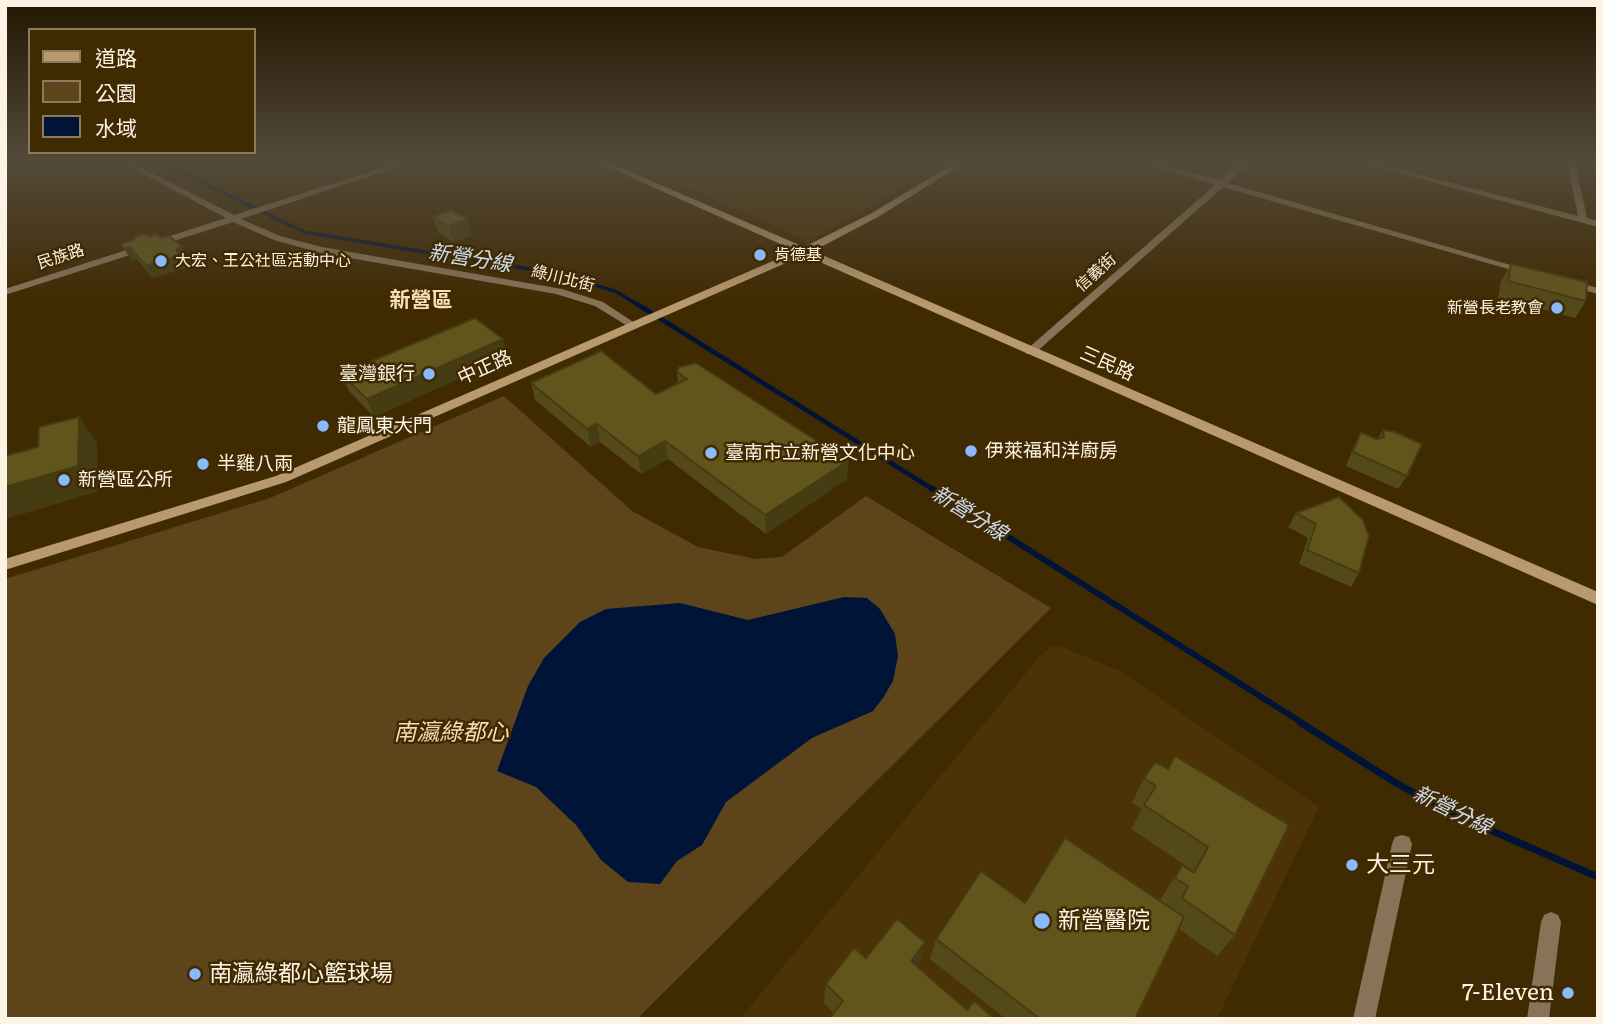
<!DOCTYPE html>
<meta charset="utf-8">
<style>
body{margin:0}
#map{position:relative;width:1603px;height:1024px;overflow:hidden;background:#402a02;font-family:Literata,"Noto Sans TC",serif}
canvas{display:block}
.frame{position:absolute;inset:0;border:7px solid #fcf3e5;pointer-events:none}
.legend{position:absolute;left:28px;top:28px;width:228px;height:126px;box-sizing:border-box;background:#402a02;border:2px solid #8b7a5d;margin:0;padding:9px 12px;list-style:none;font-size:21px;color:#fcf3e5}
.legend li{display:flex;align-items:center;gap:14px;height:35px}
.legend b{width:35px;border:2px solid #8b7a5d}
</style>
<div id="map">
<canvas width="1603" height="1024"></canvas>
<div class="frame"></div>
<ul class="legend">
<li><b style="height:9px;background:#b99a6e"></b>道路</li>
<li><b style="height:19px;background:#5e441a"></b>公園</li>
<li><b style="height:19px;background:#001438"></b>水域</li>
</ul>
</div>
<script>
const ctx = document.querySelector('canvas').getContext('2d');
ctx.lineJoin = 'round';
function fillPath(path, color) {
  ctx.fillStyle = color;
  ctx.fill(path, 'evenodd');
}
function poly(rows) {
  const path = new Path2D();
  for (const r of rows) {
    path.moveTo(r[0], r[1]);
    for (let i = 2; i < r.length; i += 2) path.lineTo(r[i], r[i + 1]);
  }
  return path;
}
function trace(path, color, width, dash) {
  ctx.strokeStyle = color;
  ctx.lineWidth = width;
  ctx.lineCap = dash ? 'butt' : 'round';
  ctx.setLineDash(dash || []);
  ctx.stroke(path);
}
function label(font, color, halo, rows, align = 'center') {
  ctx.font = font + ' Literata,"Noto Sans TC",serif';
  ctx.lineWidth = 5;
  ctx.setLineDash([]);
  ctx.textBaseline = 'middle';
  ctx.strokeStyle = halo;
  ctx.fillStyle = color;
  for (const [text, x, y, turn = 0] of rows) {
    ctx.save();
    ctx.translate(x, y);
    ctx.rotate((+turn || 0) * Math.PI / 180);
    ctx.textAlign = isNaN(turn) ? turn : align;
    if (halo) ctx.strokeText(text, 0, 0);
    ctx.fillText(text, 0, 0);
    ctx.restore();
  }
}
fillPath(poly([
 [632,162,946,162,809,242],
 [1059,646,1120,671,1319,807,1217,1019,740,1019,1039,657,1051,647]
]), '#4c3306');
fillPath(poly([
 [504,396,632,511,698,547,756,559,782,557,866,496,1051,608,637,1019,5,1019,5,579,270,498]
]), '#5e441a');
fillPath(poly([
 [844,597,867,598,880,609,895,634,898,656,893,681,883,698,873,711,812,738,726,802,702,845,677,861,660,884,628,882,601,860,576,825,536,787,497,771,528,686,544,658,580,622,606,609,680,603,748,620]
]), '#001438');
trace(poly([
 [160,162,304,232,553,273,615,291,640,306]
]), '#001438', 3.5);
trace(poly([
 [637,304,934,490]
]), '#001438', 4.5);
trace(poly([
 [931,488,1304,724]
]), '#001438', 6);
trace(poly([
 [1301,723,1396,783,1451,813,1598,877]
]), '#001438', 7);
fillPath(poly([
 [5,162,21,162,5,167,5,162],
 [121,162,131,162,234,215,400,162,412,162,241,219,280,236,322,247,562,289,603,302,638,325,637,327,629,327,595,306,556,294,321,253,274,240,233,222,5,295,5,289,226,218,121,162],
 [1142,162,1154,162,1220,180,1241,162,1250,162,1228,183,1531,271,1522,273,1223,187,1034,354,1026,354,1026,350,1215,185,1142,162],
 [1358,162,1371,162,1578,216,1567,162,1575,162,1587,218,1598,221,1598,227,1358,162],
 [1569,280,1598,288,1598,294,1565,285,1564,283,1569,280],
 [1402,835,1409,837,1412,844,1375,1019,1353,1019,1392,844,1395,837,1402,835],
 [1551,912,1558,915,1561,922,1549,1019,1527,1019,1541,922,1544,915,1551,912]
]), '#877458');
fillPath(poly([
 [597,162,608,162,804,247,872,213,956,162,966,162,878,217,813,251,1598,592,1598,605,804,255,286,482,5,570,5,559,276,476,796,251,597,162]
]), '#b99a6e');
fillPath(poly([
 [433,217,472,235,454,242,438,232],
 [134,240,188,258,184,261,187,267,153,278,137,259,131,260,121,244],
 [1511,264,1586,301,1575,318,1498,298,1501,281],
 [508,356,374,417,349,391,341,374],
 [677,372,848,461,847,479,766,534,668,459,641,474,600,442,591,447,535,400,531,383,656,394,678,383],
 [1383,430,1407,476,1398,489,1346,466,1354,446,1361,432,1376,439,1378,438],
 [1339,497,1359,573,1351,587,1299,564,1308,538,1288,527,1296,513],
 [1168,769,1289,825,1235,935,1217,956,1179,929,1135,1019,1006,1019,930,959,936,939,1025,903,1172,909,1160,900,1182,865,1191,872,1192,870,1131,829,1142,809,1132,803,1144,778],
 [925,942,920,962,917,966,967,1010,995,1019,834,1013,824,1003,826,984,866,958]
]), '#544918');
fillPath(poly([
 [467,219,472,235,454,242,449,226],
 [182,246,188,258,184,261,187,267,153,278,146,266],
 [130,247,137,259,131,260,124,248],
 [503,339,508,356,374,417,367,399],
 [79,417,97,443,97,492,5,519,5,487],
 [597,424,600,442,591,447,587,429],
 [665,441,668,459,641,474,638,456],
 [848,461,847,479,766,534,765,515],
 [925,942,920,962,906,981,911,961]
]), '#453c14');
const building = poly([
 [451,210,467,219,449,226,433,217,451,210],
 [143,234,150,236,156,234,162,238,169,236,182,246,176,250,180,255,146,266,130,247,124,248,121,244,134,240,135,237,143,234],
 [1511,264,1587,282,1586,301,1508,281,1511,264],
 [475,318,503,339,367,399,341,374,475,318],
 [601,351,656,394,687,379,677,372,679,367,696,363,848,461,765,515,665,441,638,456,597,424,587,429,531,383,601,351],
 [79,417,78,466,5,487,5,456,38,447,39,427,79,417],
 [1383,430,1395,432,1422,444,1407,476,1353,452,1361,432,1376,439,1384,437,1383,430],
 [1339,497,1363,520,1369,536,1359,573,1307,550,1316,524,1296,513,1339,497],
 [1175,756,1289,825,1235,935,1182,898,1188,886,1175,878,1182,865,1194,873,1208,847,1144,805,1156,786,1144,778,1155,762,1168,769,1175,756],
 [1065,838,1184,917,1135,1019,1040,1019,936,939,981,871,1025,903,1065,838],
 [897,919,925,942,911,961,967,1010,974,1001,995,1019,829,1019,843,1001,826,984,854,948,866,958,897,919]
]);
fillPath(building, '#62551c');
trace(building, '#453c14', 2);
const sky = ctx.createLinearGradient(0, 0, 0, 305);
sky.addColorStop(0, '#231701');
sky.addColorStop(0.53, '#534a39');
sky.addColorStop(1, '#534a3900');
ctx.fillStyle = sky;
ctx.fillRect(0, 0, 1603, 305);
for (const [x, y, r, color] of [
 [760,255,7,"#8abafc"],
 [161,261,7,"#8abafc"],
 [1557,308,7,"#8abafc"],
 [429,374,7,"#8abafc"],
 [323,426,7,"#8abafc"],
 [971,451,7,"#8abafc"],
 [711,453,7,"#8abafc"],
 [203,464,7,"#8abafc"],
 [64,480,7,"#8abafc"],
 [1352,865,7,"#8abafc"],
 [1042,921,9,"#8abafc"],
 [195,974,7,"#8abafc"],
 [1568,993,7,"#8abafc"]
]) {
  const dot = new Path2D();
  dot.arc(x, y, r, 0, 2 * Math.PI);
  ctx.fillStyle = color;
  ctx.fill(dot);
  trace(dot, '#402a02', 2.5);
}
label('16px', '#fcf3e5', '#402a02', [
 ["肯德基",774,255],
 ["大宏、王公社區活動中心",175,261],
 ["新營長老教會",1543,308,"right"]
], 'left');
label('16px', '#fcf3e5', '#402a02', [
 ["民族路",61,257,-18],
 ["信義街",1096,273,-42],
 ["綠川北街",563,279,14]
]);
label('19px', '#fcf3e5', '#402a02', [
 ["三民路",1107,364,24],
 ["中正路",485,368,-24]
]);
label('19px', '#fcf3e5', '#402a02', [
 ["臺灣銀行",415,374,"right"],
 ["龍鳳東大門",337,426],
 ["伊萊福和洋廚房",985,451],
 ["臺南市立新營文化中心",725,453],
 ["半雞八兩",217,464],
 ["新營區公所",78,480]
], 'left');
label('italic 21px', '#cedcf0', '#402a02', [
 ["新營分線",470,259,9],
 ["新營分線",969,514,32],
 ["新營分線",1452,811,26]
]);
label('bold 21px', '#fadeb5', '#402a02', [
 ["新營區",421,301]
]);
label('italic 23px', '#f9dcb2', '#402a02', [
 ["南瀛綠都心",451,733]
]);
label('23px', '#fcf3e5', '#402a02', [
 ["大三元",1366,865],
 ["新營醫院",1058,921],
 ["南瀛綠都心籃球場",209,974],
 ["7-Eleven",1554,993,"right"]
], 'left');
</script>
